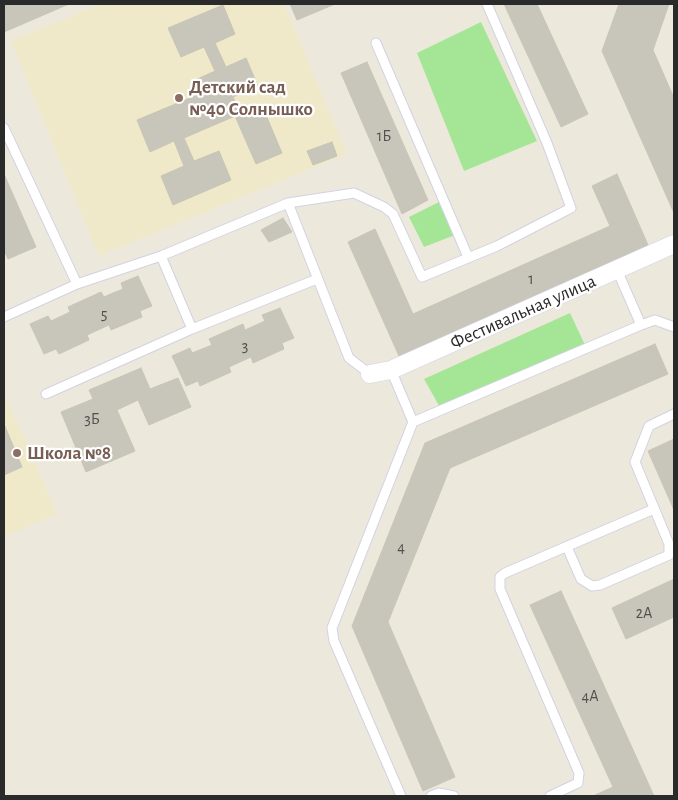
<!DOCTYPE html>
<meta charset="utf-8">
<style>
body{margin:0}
#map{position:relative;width:678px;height:800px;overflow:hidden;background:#ede8dc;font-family:"Alegreya Sans",sans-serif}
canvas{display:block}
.frame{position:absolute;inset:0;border:5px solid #2a2a2a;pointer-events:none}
</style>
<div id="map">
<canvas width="678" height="800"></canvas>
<div class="frame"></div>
</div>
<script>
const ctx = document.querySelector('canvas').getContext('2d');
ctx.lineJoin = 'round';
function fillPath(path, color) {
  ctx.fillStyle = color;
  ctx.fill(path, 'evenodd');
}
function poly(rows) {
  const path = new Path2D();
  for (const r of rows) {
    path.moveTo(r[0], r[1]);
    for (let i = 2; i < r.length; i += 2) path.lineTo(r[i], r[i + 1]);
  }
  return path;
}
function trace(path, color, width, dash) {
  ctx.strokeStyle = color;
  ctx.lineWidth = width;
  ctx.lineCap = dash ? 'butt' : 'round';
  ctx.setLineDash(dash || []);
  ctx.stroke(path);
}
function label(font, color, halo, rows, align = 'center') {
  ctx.font = font + ' "Alegreya Sans",sans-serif';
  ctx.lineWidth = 4.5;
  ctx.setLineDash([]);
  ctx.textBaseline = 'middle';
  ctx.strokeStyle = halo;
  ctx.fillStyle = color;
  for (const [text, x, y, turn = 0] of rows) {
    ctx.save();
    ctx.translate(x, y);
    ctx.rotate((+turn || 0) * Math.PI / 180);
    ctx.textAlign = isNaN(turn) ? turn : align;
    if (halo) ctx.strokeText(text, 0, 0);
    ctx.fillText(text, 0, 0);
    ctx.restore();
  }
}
fillPath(poly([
 [101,4,284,4,347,154,99,256,11,41],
 [4,393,57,514,4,537]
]), '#efe9ca');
fillPath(poly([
 [481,22,537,141,464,171,417,53],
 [439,202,455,235,424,247,409,217],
 [570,313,585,345,442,411,424,379]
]), '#a4e696');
const building = poly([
 [4,4,69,4,4,32,4,4],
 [290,4,335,4,297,20,290,4],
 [504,4,537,4,588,114,561,127,504,4],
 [619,4,669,4,653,50,674,98,674,213,602,51,619,4],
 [223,5,235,34,215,43,226,67,246,58,258,86,233,97,242,117,263,108,282,153,256,164,235,116,184,138,194,161,219,151,231,180,173,205,161,176,184,166,174,141,150,152,137,120,197,95,191,82,215,71,204,47,181,57,168,28,223,5],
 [367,62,428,200,402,214,341,73,367,62],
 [332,142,337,156,313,165,307,151,332,142],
 [4,174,36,247,8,259,4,250,4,174],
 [617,174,648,245,399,356,348,242,375,229,413,314,610,226,592,186,617,174],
 [283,218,292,232,269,242,261,230,283,218],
 [138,276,152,306,140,311,142,317,111,330,109,325,87,335,89,340,59,354,56,349,44,354,30,324,48,316,51,321,70,312,68,307,101,292,104,297,113,293,123,289,121,283,138,276],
 [280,308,294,338,282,343,284,349,253,363,251,357,229,367,231,372,200,386,198,381,186,386,172,356,190,348,192,353,212,345,209,339,243,324,245,330,265,321,262,315,280,308],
 [655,344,668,374,450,468,388,622,455,777,423,791,352,626,425,443,655,344],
 [141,368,150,389,178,378,191,407,149,425,138,400,117,410,135,451,86,472,61,412,93,399,89,390,141,368],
 [4,424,22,467,4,475,4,424],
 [674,439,674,510,648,451,674,439],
 [674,579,674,617,626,639,612,608,674,579],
 [561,591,654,796,593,796,613,787,530,605,561,591]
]);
fillPath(building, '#c8c5bb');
trace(building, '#c9c5b5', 1);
const lane = poly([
 [376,43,468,257],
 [4,128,77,284,161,256,288,203,349,358,370,374],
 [288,203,354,193,384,207,393,214,422,277,497,246,571,208,547,143,487,4],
 [617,270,641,325,655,320,674,327],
 [4,317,77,284],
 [192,329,317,279],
 [391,370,413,422],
 [46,394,192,329,161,256],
 [567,547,581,579,592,586,600,585,669,555,669,544,635,462,649,426,674,414],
 [401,796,334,641,332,628,413,422,641,325],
 [431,796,439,793,454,796],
 [550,796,578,783,579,773,500,589,500,577,505,573,654,509]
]);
const street = poly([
 [370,374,391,370,674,244]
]);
trace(lane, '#d1d2e4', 11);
trace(street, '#d1d2e4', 19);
trace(lane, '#fff', 9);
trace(street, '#fff', 18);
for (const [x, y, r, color] of [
 [179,98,5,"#8d6e63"],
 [17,453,5,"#8d6e63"]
]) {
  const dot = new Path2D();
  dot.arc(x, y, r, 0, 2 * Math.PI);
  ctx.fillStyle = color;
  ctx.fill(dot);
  trace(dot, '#fff', 2);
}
label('16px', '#52514e', null, [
 ["1Б",384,136],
 ["1",531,279],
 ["5",104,314],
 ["3",245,346],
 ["3Б",92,419],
 ["4",401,547],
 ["2А",644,613],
 ["4А",590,696]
]);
label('bold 19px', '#785e54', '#fff', [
 ["Детский сад",189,87],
 ["№40 Солнышко",189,109],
 ["Школа №8",27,453]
], 'left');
label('19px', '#2a2a2a', '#fff', [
 ["Фестивальная улица",523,312,-24]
]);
</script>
